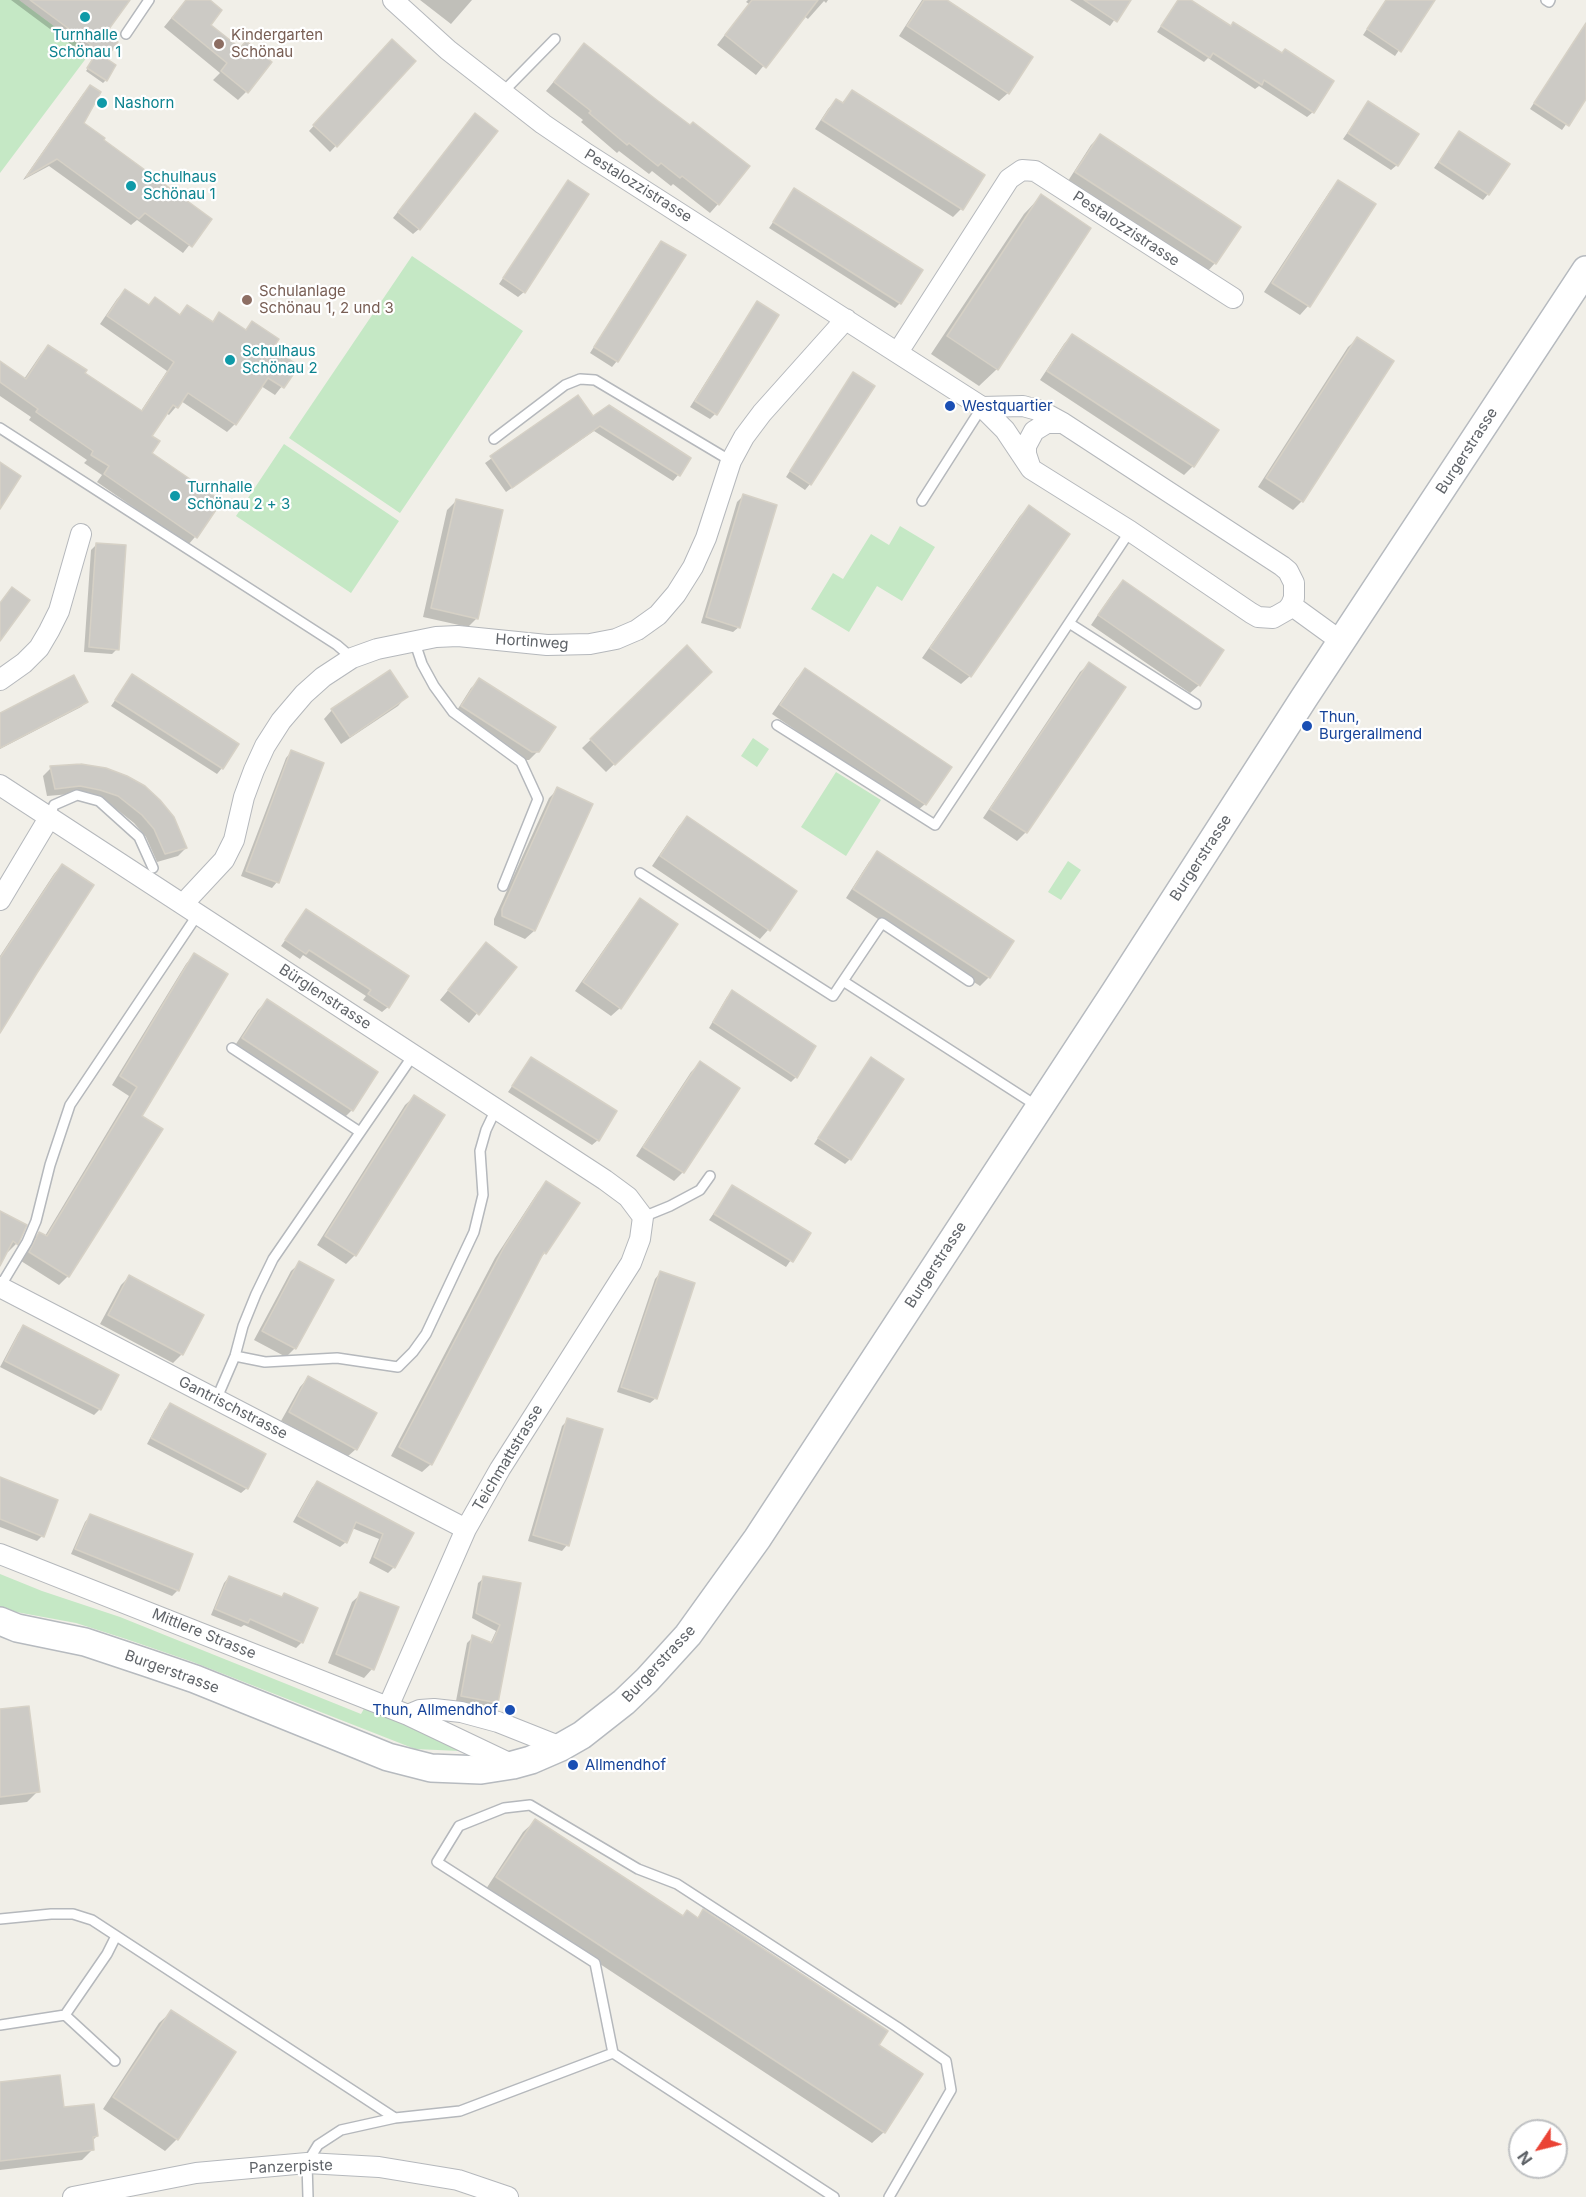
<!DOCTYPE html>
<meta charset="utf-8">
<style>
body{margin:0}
#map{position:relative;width:1586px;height:2197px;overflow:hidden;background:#f1efe8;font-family:Inter,sans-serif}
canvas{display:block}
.north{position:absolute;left:1508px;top:2119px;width:60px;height:60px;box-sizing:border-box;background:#fff;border:2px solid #bfc1c3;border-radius:50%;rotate:235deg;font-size:16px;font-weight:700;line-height:24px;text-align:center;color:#5f6368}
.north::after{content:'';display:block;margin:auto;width:21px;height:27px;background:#ea4335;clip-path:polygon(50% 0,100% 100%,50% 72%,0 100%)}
</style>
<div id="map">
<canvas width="1586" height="2197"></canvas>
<div class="north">N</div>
</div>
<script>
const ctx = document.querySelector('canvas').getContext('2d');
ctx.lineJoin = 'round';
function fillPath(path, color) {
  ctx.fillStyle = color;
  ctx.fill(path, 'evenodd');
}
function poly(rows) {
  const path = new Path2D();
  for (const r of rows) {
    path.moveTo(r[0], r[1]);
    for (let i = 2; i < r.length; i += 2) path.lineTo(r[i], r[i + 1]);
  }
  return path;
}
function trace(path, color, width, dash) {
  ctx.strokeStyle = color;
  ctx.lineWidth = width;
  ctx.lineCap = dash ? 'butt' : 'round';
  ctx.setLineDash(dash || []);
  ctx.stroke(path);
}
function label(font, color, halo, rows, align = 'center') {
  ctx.font = font + ' Inter,sans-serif';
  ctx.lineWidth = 4.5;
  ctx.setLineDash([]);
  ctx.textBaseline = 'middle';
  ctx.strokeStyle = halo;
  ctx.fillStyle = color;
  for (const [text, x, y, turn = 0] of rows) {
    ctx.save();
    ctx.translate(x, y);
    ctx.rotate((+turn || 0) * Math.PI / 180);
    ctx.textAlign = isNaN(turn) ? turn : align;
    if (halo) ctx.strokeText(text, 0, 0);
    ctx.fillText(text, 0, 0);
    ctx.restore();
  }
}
fillPath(poly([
 [0,0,19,0,90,53,0,173],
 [412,256,523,331,400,513,289,438],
 [284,444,399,521,351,593,236,516],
 [900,526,935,547,902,601,877,586,849,632,811,609,833,573,843,579,871,534,889,545],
 [753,738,769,749,757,767,741,756],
 [836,772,881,800,846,856,801,827],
 [1068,861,1081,870,1061,900,1048,892],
 [0,1574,42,1591,120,1617,361,1714,365,1707,460,1746,460,1751,415,1749,193,1662,126,1639,76,1623,0,1609]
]), '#c5e8c5');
fillPath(poly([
 [11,0,123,0,104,33,106,56,103,58,114,65,106,80,103,83,86,71,93,61],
 [186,0,207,0,209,25,246,92,238,100,213,80,220,73,164,27],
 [420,0,472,0,451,24],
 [748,0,828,0,826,3,824,1,808,19,804,16,756,75,717,45,749,4,746,2],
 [922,0,944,0,1008,93,999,101,899,36],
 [1070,0,1129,0,1110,26],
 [1178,0,1188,0,1313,112,1307,117,1259,86,1255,89,1208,58,1204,62,1157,32],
 [1386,0,1433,0,1395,56,1363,35],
 [1586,23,1586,96,1562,130,1530,109],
 [584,45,718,204,710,213,673,184,671,186,652,171,649,174,619,151,617,153,581,122,583,120,546,91],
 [386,47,414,61,330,152,309,131],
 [90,87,82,123,102,141,210,219,183,253,137,220,131,225,49,166,23,180,83,94],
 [852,92,961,209,953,217,815,129,828,109,836,100,841,104],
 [1368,103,1397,165,1391,170,1343,139],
 [470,120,419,229,413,234,393,218],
 [1459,133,1488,194,1483,200,1434,168],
 [1100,136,1215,263,1207,272,1068,181,1091,145],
 [568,182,524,292,518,297,499,284],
 [1339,182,1374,205,1308,306,1300,315,1264,292,1330,191],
 [795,190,900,303,895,308,769,228],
 [1041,196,997,369,979,386,931,354,1024,214],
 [661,242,617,361,612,367,590,353,656,248],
 [125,291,148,306,155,299,179,315,187,307,211,323,220,314,244,331,253,323,271,349,297,367,275,395,261,386,235,424,227,432,181,401,169,415,166,413,150,436,150,454,220,502,195,537,188,545,97,482,102,475,84,463,87,460,29,420,31,417,0,396,0,363,24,379,41,354,49,347,83,374,141,411,167,371,100,324,117,299],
 [758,303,715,414,710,419,690,407,752,309],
 [1072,335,1193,466,1184,475,1040,380,1064,344],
 [1357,339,1392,362,1302,501,1293,510,1258,487,1348,347],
 [853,374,810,484,805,490,786,477,848,380],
 [578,397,593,418,689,458,678,475,673,481,594,431,506,492,485,463],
 [743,496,739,627,733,632,701,623,737,502],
 [456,501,501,511,476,619,468,627,423,617,447,510],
 [1029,507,970,676,961,684,922,658,1020,516],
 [96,545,117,649,112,654,84,652,91,550],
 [1123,582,1199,685,1190,693,1091,625,1114,591],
 [687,648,710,672,606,772,582,748],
 [1089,664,1026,832,1017,841,983,818,1080,672],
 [806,670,925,804,916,812,772,714,797,678],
 [132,676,222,768,217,774,111,706],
 [480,680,538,751,529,760,523,760,454,715,471,688],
 [406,697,398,706,341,744,324,719,332,710],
 [87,702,81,707,0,749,0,715],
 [291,752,277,882,272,888,241,876,286,758],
 [81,765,186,848,178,856,157,862,146,837,134,823,110,804,92,797,71,794,47,796,43,776,51,768],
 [558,789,591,804,534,931,525,939,494,925,494,919,549,798],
 [687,818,768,930,760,939,652,866,679,826],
 [878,853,1012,941,989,977,980,986,846,898,869,862],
 [62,865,0,1031,0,956,54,874],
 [640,900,620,1008,611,1016,575,991,632,909],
 [306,911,388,1007,382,1012,363,1000,366,996,303,955,300,959,281,946],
 [486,944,515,967,469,1023,440,1000],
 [194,955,140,1117,68,1276,59,1285,21,1261,30,1242,39,1233,45,1236,129,1096,112,1085,186,964],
 [732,992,796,1077,791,1082,709,1028,727,997],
 [267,1001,352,1110,344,1118,234,1047,258,1010],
 [531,1059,598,1140,592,1145,508,1092],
 [871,1059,850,1159,845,1164,814,1144],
 [700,1063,738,1088,683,1172,674,1181,636,1156,691,1072],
 [414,1097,355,1255,346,1264,317,1245,405,1105],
 [547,1183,545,1253,537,1261,431,1464,422,1472,391,1456,495,1258,538,1192],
 [732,1187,809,1234,786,1267,709,1220],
 [0,1217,25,1226,16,1244,8,1252,6,1251,0,1261],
 [300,1263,332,1280,295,1348,286,1357,254,1340,291,1271],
 [660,1273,656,1398,650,1403,617,1392,655,1279],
 [129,1277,182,1354,173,1363,100,1324,121,1285],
 [23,1327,117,1376,99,1410,94,1415,0,1367,18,1333],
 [308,1378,356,1449,347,1457,281,1421,300,1387],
 [170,1405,247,1488,241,1493,147,1444,165,1410],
 [568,1420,567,1545,562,1551,528,1541,562,1426],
 [0,1478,42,1536,37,1541,0,1527],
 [317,1482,412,1534,393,1568,388,1573,369,1563,379,1539,352,1528,346,1542,340,1547,293,1522,312,1488],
 [90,1516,178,1590,172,1596,71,1554,85,1522],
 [229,1577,281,1598,284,1595,302,1642,296,1648,244,1625,241,1627,211,1615,224,1583],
 [484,1578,519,1585,497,1702,491,1708,456,1701,467,1643,473,1637,490,1644,496,1631,472,1618,478,1583],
 [361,1594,372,1669,364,1678,328,1663,352,1602],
 [0,1711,38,1791,27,1802,0,1805],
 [535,1821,682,1918,697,1918,704,1911,877,2046,884,2132,872,2143,486,1889,523,1832],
 [171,2012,177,2139,165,2151,103,2109,159,2023],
 [0,2084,62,2109,97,2136,92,2141,93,2149,82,2160,0,2170]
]), '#0003');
const building = poly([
 [30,0,130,0,106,33,118,42,107,57,30,0],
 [186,0,210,0,222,10,211,25,240,48,246,41,272,62,248,93,221,71,227,63,172,18,186,0],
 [752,0,818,0,766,68,725,35,752,0],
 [924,0,947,0,1033,57,1009,94,907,26,924,0],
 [1084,0,1131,0,1117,22,1084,0],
 [1178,0,1191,0,1231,26,1233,22,1282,53,1285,49,1334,81,1314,113,1264,80,1262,85,1213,53,1210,58,1161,26,1178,0],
 [1386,0,1435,0,1401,52,1367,29,1386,0],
 [1586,23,1586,99,1569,126,1534,103,1586,23],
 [392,39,416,61,337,147,313,125,392,39],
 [584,43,658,101,690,125,693,122,750,166,719,205,682,176,680,178,661,163,658,166,629,143,627,145,589,113,591,111,554,82,584,43],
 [97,52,116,65,107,81,87,68,97,52],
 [90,85,101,92,84,123,105,138,104,140,212,219,192,247,145,213,139,219,57,159,26,177,90,85],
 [852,90,985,175,963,210,822,120,836,99,843,103,852,90],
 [1368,101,1419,134,1398,166,1348,133,1368,101],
 [475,113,498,131,420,230,398,212,475,113],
 [1459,131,1510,164,1489,195,1439,162,1459,131],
 [1100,134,1241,227,1216,264,1075,172,1100,134],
 [568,180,589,194,525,293,503,278,568,180],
 [1338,180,1376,204,1310,307,1272,283,1338,180],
 [794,188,923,270,901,304,773,222,794,188],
 [1041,194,1091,228,998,370,947,336,1041,194],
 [661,241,686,255,618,362,594,347,661,241],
 [125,289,149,305,155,297,180,315,187,305,213,322,219,312,246,330,252,321,279,339,273,348,299,366,284,388,268,378,236,425,188,393,178,408,173,405,152,436,160,441,152,453,222,501,197,538,104,474,109,466,91,455,93,451,36,412,38,409,0,382,0,361,26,379,48,345,87,370,85,373,142,411,174,362,107,316,125,289],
 [757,301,779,315,717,415,695,401,757,301],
 [1072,334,1219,430,1194,467,1047,371,1072,334],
 [1357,337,1394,361,1303,502,1266,478,1357,337],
 [853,372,875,386,811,485,790,471,853,372],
 [578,395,593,416,609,405,691,458,680,476,600,426,512,488,490,456,578,395],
 [0,462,21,476,0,509,0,462],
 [743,494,777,505,740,628,706,617,743,494],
 [456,499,503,510,478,619,431,608,456,499],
 [1029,505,1070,534,971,677,930,648,1029,505],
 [96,543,126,545,119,650,89,647,96,543],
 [1123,580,1224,650,1200,686,1098,615,1123,580],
 [12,587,30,600,0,641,0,603,12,587],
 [687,645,712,672,615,765,590,739,687,645],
 [1089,662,1126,687,1027,833,990,809,1089,662],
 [805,668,952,767,926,805,780,705,805,668],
 [390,670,408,697,350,737,331,709,390,670],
 [132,674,239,744,223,769,115,700,132,674],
 [74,675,88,702,0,748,0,713,74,675],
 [479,678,556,727,539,752,532,752,461,706,479,678],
 [291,750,324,763,279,883,246,871,291,750],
 [81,764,106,768,127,776,145,786,160,800,174,817,187,848,165,854,154,829,142,815,118,796,100,790,80,786,55,789,50,766,81,764],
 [557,787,593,804,535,931,502,916,502,909,557,787],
 [687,816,797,891,770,931,660,856,687,816],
 [877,851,1014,941,990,978,853,889,877,851],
 [62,864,94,885,37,973,0,1033,0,958,62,864],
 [640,898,678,924,621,1009,583,982,640,898],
 [306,909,409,976,389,1008,368,994,371,990,309,950,306,954,285,940,306,909],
 [486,942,517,967,479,1015,448,990,486,942],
 [194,953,228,974,142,1116,163,1129,69,1277,29,1252,39,1232,47,1236,137,1087,120,1076,194,953],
 [732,990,816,1046,797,1078,713,1022,732,990],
 [267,999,378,1072,353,1111,242,1038,267,999],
 [531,1057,617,1111,599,1141,512,1086,531,1057],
 [871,1057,904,1079,851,1160,818,1138,871,1057],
 [700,1061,740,1088,684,1173,643,1147,700,1061],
 [414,1095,445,1115,356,1256,325,1236,414,1095],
 [546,1181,580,1203,546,1254,544,1252,432,1465,399,1447,504,1247,546,1181],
 [732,1185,811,1233,793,1262,714,1214,732,1185],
 [0,1211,27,1225,18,1245,13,1241,0,1266,0,1211],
 [299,1261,334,1280,296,1349,262,1331,299,1261],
 [660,1271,695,1283,657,1399,621,1387,660,1271],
 [129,1275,204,1315,183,1355,108,1315,129,1275],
 [23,1325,119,1375,101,1410,5,1361,23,1325],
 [308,1376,377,1413,357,1450,289,1412,308,1376],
 [170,1403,266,1454,248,1489,151,1438,170,1403],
 [567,1418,603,1429,569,1546,533,1535,567,1418],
 [0,1477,58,1500,44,1537,0,1519,0,1477],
 [317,1481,414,1533,395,1568,374,1557,383,1534,356,1522,347,1543,298,1516,317,1481],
 [90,1514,193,1554,179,1591,75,1549,90,1514],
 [229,1576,282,1597,284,1593,318,1608,303,1643,250,1619,248,1623,215,1609,229,1576],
 [483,1576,521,1583,498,1703,461,1696,472,1635,492,1643,500,1625,476,1613,483,1576],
 [360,1592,399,1607,374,1670,336,1654,360,1592],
 [29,1706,40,1792,0,1797,0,1709,29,1706],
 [535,1819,683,1916,687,1910,698,1918,703,1909,888,2031,879,2045,923,2074,885,2133,496,1877,535,1819],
 [171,2010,236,2052,178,2140,113,2097,171,2010],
 [60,2075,64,2107,94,2104,98,2136,93,2137,94,2150,0,2161,0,2082,60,2075]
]);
fillPath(building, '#cccac5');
trace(building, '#d6d1c6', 1.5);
const lane = poly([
 [1546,0,1549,2,1550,0],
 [126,34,149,0],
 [502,93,555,39],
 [0,428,337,645,352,658],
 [494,439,565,385,580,379,595,380,731,461],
 [922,501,982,407],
 [1069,623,1196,704],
 [414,640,422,664,434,686,453,712,521,762,538,799,503,886],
 [777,725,935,825,1130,531],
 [49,818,54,805,77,795,99,801,139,837,153,868],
 [640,873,833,996,843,981,1037,1106],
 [843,981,882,923,969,981],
 [232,1048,360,1132],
 [643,1217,670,1206,700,1190,710,1176],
 [0,1287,27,1242,36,1221,50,1165,70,1105,198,914],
 [235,1356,265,1362,337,1358,398,1367,413,1352,426,1334,474,1232,483,1195,480,1151,486,1130,496,1109],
 [216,1400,235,1356,243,1326,256,1294,273,1259,414,1054],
 [0,1919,51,1914,73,1914,92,1920,395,2118],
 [65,2015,107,1954,116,1936],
 [0,2025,65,2015,115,2061],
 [613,2053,595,1963,437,1862,459,1826,504,1808,530,1805,638,1869,677,1884,897,2027,946,2061,951,2090,889,2197],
 [308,2197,307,2163,318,2145,341,2130,395,2118,460,2111,613,2053,834,2197]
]);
const street = poly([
 [393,0,448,50,543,124,587,154,982,407,1005,430,1031,469,1130,531,1251,613,1258,617,1273,618,1287,610,1291,605,1294,598,1294,583,1288,571,1282,566,1063,423,1041,411,1023,406,982,407],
 [898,352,1009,179,1022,170,1035,171,1233,298],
 [1030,466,1026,454,1026,446,1034,431,1047,423,1063,423],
 [1291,605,1342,642],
 [0,680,24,663,39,648,49,631,59,611,81,534],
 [0,785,605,1180,628,1197,643,1217,640,1239,631,1263,500,1469,466,1529,388,1707],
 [0,900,49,818],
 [183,904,224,860,234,840,244,797,254,770,265,746,281,721,304,694,323,677,352,658,377,649,436,637,458,636,547,645,590,644,616,639,637,630,658,615,676,594,693,567,706,538,731,461,744,437,762,413,846,319],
 [0,1287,466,1529],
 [0,1554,408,1715,513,1765],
 [408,1715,420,1710,434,1709,461,1712,498,1722,561,1747],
 [73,2197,196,2173,307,2163,379,2167,458,2180,508,2197]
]);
const secondary = poly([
 [0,1621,17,1628,85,1642,148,1663,195,1679,388,1757,431,1768,481,1770,513,1765,531,1760,561,1747,582,1735,624,1702,647,1680,688,1635,757,1539,1115,992,1304,698,1586,270]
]);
trace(lane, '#b5b8bc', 12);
trace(street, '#b5b8bc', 22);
trace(secondary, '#b6babf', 30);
trace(lane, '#fff', 9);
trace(street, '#fff', 20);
trace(secondary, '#fff', 27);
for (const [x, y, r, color] of [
 [85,17,6,"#0f9aa8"],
 [219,44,6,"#8d6e63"],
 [102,103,6,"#0f9aa8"],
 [131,186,6,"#0f9aa8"],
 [247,300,6,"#8d6e63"],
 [230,360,6,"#0f9aa8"],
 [950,406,6,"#1a4fb4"],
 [175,496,6,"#0f9aa8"],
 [1307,726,6,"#1a4fb4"],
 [510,1710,6,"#1a4fb4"],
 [573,1765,6,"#1a4fb4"]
]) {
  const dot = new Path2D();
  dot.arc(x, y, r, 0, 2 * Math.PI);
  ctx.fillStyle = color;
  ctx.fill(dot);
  trace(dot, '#fff', 2);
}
label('15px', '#0d838f', '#fff', [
 ["Turnhalle",85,35,"center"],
 ["Schönau 1",85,52,"center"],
 ["Nashorn",114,103],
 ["Schulhaus",143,177],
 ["Schönau 1",143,194],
 ["Schulhaus",242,351],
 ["Schönau 2",242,368],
 ["Turnhalle",187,487],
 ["Schönau 2 + 3",187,504]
], 'left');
label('15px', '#785e54', '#fff', [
 ["Kindergarten",231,35],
 ["Schönau",231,52],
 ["Schulanlage",259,291],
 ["Schönau 1, 2 und 3",259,308]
], 'left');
label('15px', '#5f6368', '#fff', [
 ["Pestalozzistrasse",638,186,32],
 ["Pestalozzistrasse",1126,229,33],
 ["Burgerstrasse",1467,451,-57],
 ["Hortinweg",532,642,4],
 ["Burgerstrasse",1201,858,-57],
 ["Bürglenstrasse",325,997,33],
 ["Burgerstrasse",936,1265,-57],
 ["Gantrischstrasse",233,1408,27],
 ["Teichmattstrasse",508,1458,-59],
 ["Mittlere Strasse",204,1634,22],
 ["Burgerstrasse",659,1664,-47],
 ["Burgerstrasse",172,1672,20],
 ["Panzerpiste",291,2167,-2]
]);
label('15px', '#164399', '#fff', [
 ["Westquartier",962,406],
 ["Thun,",1319,717],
 ["Burgerallmend",1319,734],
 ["Thun, Allmendhof",498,1710,"right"],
 ["Allmendhof",585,1765]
], 'left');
</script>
